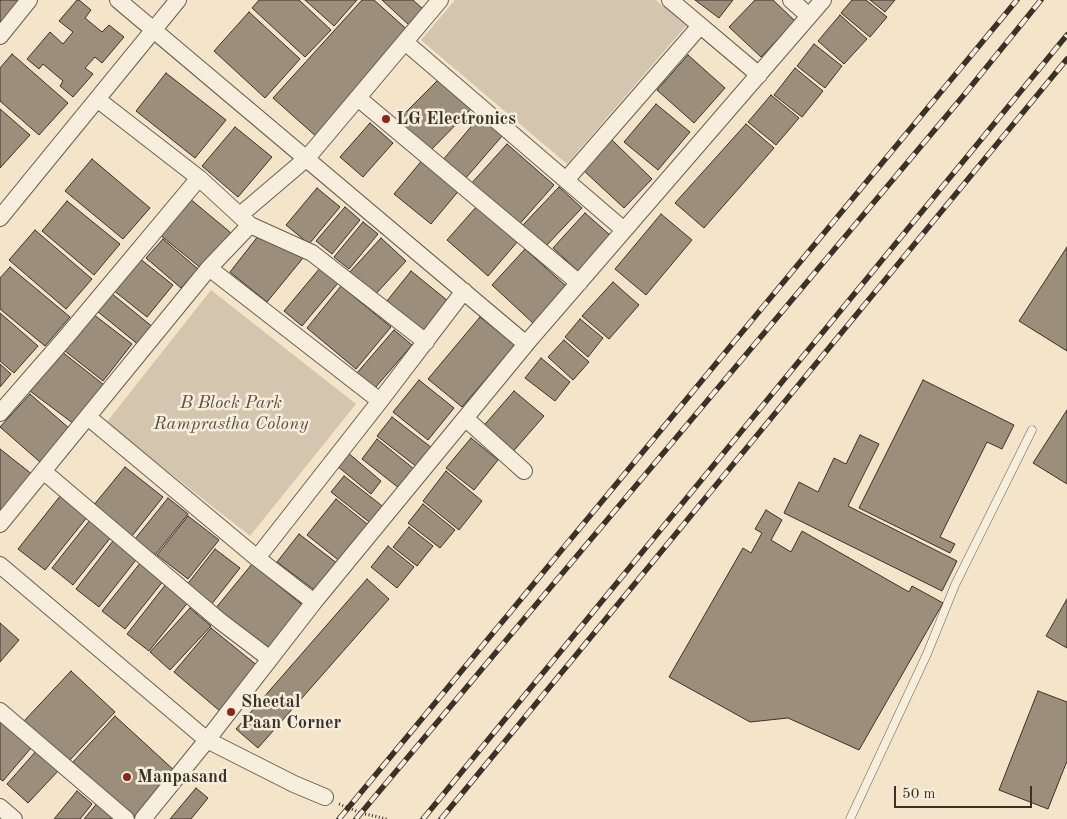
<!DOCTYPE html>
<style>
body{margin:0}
#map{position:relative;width:1067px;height:819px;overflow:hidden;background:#f4e5ca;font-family:"Old Standard TT",serif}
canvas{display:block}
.scale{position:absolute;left:894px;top:786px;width:138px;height:22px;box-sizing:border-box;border:2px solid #3a3127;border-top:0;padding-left:6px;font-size:15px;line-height:18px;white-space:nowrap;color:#3a3127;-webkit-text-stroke:4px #f8eedd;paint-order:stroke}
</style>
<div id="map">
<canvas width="1067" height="819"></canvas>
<div class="scale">50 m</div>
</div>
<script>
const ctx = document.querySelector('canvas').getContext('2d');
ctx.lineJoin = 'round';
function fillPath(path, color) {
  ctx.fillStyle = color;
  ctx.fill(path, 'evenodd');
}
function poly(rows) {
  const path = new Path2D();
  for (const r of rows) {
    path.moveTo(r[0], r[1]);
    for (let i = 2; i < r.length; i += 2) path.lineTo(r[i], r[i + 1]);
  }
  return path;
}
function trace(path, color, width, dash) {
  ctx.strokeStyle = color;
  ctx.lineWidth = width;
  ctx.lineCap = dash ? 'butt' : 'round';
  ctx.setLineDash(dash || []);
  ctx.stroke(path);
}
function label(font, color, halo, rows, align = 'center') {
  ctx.font = font + ' "Old Standard TT",serif';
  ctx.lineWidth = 5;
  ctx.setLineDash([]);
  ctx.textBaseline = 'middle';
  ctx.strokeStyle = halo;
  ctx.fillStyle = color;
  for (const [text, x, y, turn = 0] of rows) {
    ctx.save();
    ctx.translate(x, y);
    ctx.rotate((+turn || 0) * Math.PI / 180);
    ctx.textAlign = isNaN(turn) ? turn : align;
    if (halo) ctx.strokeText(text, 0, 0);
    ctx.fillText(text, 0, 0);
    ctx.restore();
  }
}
fillPath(poly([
 [455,0,656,0,686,26,567,164,421,40],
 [211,290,356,404,250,536,106,423]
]), '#d4c6ae');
const building = poly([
 [0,0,20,0,0,23,0,0],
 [77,0,79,0,91,10,85,18,102,32,109,25,124,37,102,63,95,57,85,68,93,74,73,97,60,86,63,81,43,64,39,69,27,59,50,32,63,44,73,32,59,21,77,0],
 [259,0,299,0,331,30,305,57,252,8,259,0],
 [305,0,357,0,334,26,305,0],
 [362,0,374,0,412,34,318,138,273,98,362,0],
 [382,0,413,0,424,10,409,25,382,0],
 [695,0,733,0,719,18,695,0],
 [755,0,773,0,795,21,761,57,729,27,755,0],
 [852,0,866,0,887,17,870,37,841,13,852,0],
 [870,0,895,0,885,12,870,0],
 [249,12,300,59,265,98,214,51,249,12],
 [840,15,867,39,844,64,818,41,840,15],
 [814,44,842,66,825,88,797,66,814,44],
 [12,54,68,103,39,135,0,101,0,68,12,54],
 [688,55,725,88,694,123,657,90,688,55],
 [795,68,823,91,802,117,774,95,795,68],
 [166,73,226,120,195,158,136,111,166,73],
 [441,77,472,108,428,153,396,122,441,77],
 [771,95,799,118,776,145,748,122,771,95],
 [656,104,690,132,658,170,624,142,656,104],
 [0,109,30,135,0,168,0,109],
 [481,115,503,135,464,180,442,161,481,115],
 [370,123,393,143,363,177,340,157,370,123],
 [746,124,774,148,704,228,675,203,746,124],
 [235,127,272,157,238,197,202,166,235,127],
 [612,140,652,179,624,208,583,170,612,140],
 [507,144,554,185,516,228,469,186,507,144],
 [424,158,461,188,431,224,394,194,424,158],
 [92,159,150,208,123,239,65,191,92,159],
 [559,187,582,208,545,247,522,226,559,187],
 [317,188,340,207,309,244,286,225,317,188],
 [189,198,231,233,202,269,159,234,189,198],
 [67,201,120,244,94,275,42,231,67,201],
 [477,206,518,241,488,276,447,240,477,206],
 [345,207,360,220,332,254,316,241,345,207],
 [585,213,610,235,578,271,553,248,585,213],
 [661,214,692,240,646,295,615,269,661,214],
 [363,222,378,234,349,269,334,257,363,222],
 [35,230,92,279,66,309,9,260,35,230],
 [259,235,303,258,267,302,230,272,259,235],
 [381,238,406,261,373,297,348,274,381,238],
 [163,239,198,269,181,288,146,258,163,239],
 [1067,247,1067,351,1019,321,1067,247],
 [525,249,567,287,534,324,492,285,525,249],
 [139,258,173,285,147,317,113,290,139,258],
 [10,267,70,317,45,346,0,309,0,278,10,267],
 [320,268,338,283,302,326,284,311,320,268],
 [411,271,448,301,420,335,383,306,411,271],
 [613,282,639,305,609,339,582,316,613,282],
 [341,286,391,327,356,369,307,328,341,286],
 [111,293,154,328,140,346,97,311,111,293],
 [0,313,38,346,14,373,0,361,0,313],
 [93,314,132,344,103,381,65,351,93,314],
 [480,317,515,345,462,407,428,379,480,317],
 [580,319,603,338,588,357,565,337,580,319],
 [394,330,412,345,375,388,357,373,394,330],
 [564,340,589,362,573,380,548,357,564,340],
 [61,351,104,385,74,424,30,391,61,351],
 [541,358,570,382,555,401,525,378,541,358],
 [0,364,11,374,0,387,0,364],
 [419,380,454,408,428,440,393,412,419,380],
 [923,380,1014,425,1002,449,987,442,940,537,955,544,950,553,859,508,923,380],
 [514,391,544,416,510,455,480,430,514,391],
 [30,394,70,429,40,462,0,427,30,394],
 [1067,410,1067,484,1033,463,1067,410],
 [392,417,432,448,417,467,377,436,392,417],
 [860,435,879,444,848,506,957,561,942,591,784,513,799,482,818,492,834,458,846,464,860,435],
 [471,438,498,460,474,490,446,468,471,438],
 [377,439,414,469,399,488,362,459,377,439],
 [0,449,33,475,0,515,0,449],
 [347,452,381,481,371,494,336,465,347,452],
 [125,467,163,497,132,536,93,506,125,467],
 [446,471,482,501,459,530,423,501,446,471],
 [344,476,386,509,373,525,331,492,344,476],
 [61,495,88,516,45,570,18,549,61,495],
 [168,498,188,514,155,555,135,539,168,498],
 [336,499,371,527,342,563,307,535,336,499],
 [423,504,455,530,440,548,408,523,423,504],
 [766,510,782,520,771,540,791,552,802,531,909,592,912,586,943,603,859,750,788,718,750,722,669,677,743,548,751,553,762,533,755,529,766,510],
 [188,516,219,540,188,579,157,555,188,516],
 [90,520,111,537,73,585,52,568,90,520],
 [409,527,433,546,417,566,393,547,409,527],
 [299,534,338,564,317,592,277,562,299,534],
 [113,541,136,560,99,607,76,589,113,541],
 [388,546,414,567,397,588,371,567,388,546],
 [215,549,240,568,211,605,186,586,215,549],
 [141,562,164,580,125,629,102,611,141,562],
 [252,564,305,607,268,652,215,609,252,564],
 [367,579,389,599,258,748,236,729,367,579],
 [166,584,189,601,149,651,127,634,166,584],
 [1067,599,1067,648,1046,636,1067,599],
 [190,608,211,626,170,670,150,652,190,608],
 [0,623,19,640,0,662,0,623],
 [211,628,259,667,221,712,174,672,211,628],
 [71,671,115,712,68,762,24,721,71,671],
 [1038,691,1067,702,1067,761,1048,809,999,790,1038,691],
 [115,716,176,772,133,818,73,762,115,716],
 [0,721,31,748,3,781,0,779,0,721],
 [37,750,59,770,28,803,7,784,37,750],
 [196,788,208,798,191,819,170,819,196,788],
 [77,791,92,804,80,819,54,819,77,791],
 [99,801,119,819,84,819,99,801]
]);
fillPath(building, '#9b8f7c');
trace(building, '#3a3127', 1);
const lane = poly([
 [850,819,927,654,955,585,1032,430]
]);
const street = poly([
 [118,0,526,344],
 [670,0,759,75],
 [791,0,809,16],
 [0,36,29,0],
 [405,42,624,230],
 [358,98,579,283],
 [97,99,199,178,250,225,312,253,426,342],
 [566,180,700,26],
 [240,215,307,158,440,0],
 [0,218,178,0],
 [209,268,380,401],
 [0,413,67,336,199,178],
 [88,417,257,558,314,602],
 [465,418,524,471],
 [43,471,220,621,270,659],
 [0,524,209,268,250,225],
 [257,558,380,401,464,291],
 [0,565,207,740,294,784,325,797],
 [0,711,126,819],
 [0,807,14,819],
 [143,819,207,740,314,602,531,338,823,0]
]);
trace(lane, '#685e50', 9);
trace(street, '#685e50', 18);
trace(poly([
 [339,804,361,813,387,819]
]), '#3a3127', 3, [1, 2.5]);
trace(lane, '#f8eedd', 8);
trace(street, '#f8eedd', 16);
const rail = poly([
 [339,819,1017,0],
 [356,819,964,95,1041,0],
 [423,819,1067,35],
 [441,819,1067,59]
]);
trace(rail, '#3a3127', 5.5);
trace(rail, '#f8eedd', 4, [11]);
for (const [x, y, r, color] of [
 [386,119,5,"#8f2418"],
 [231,712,5,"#8f2418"],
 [127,777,5,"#8f2418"]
]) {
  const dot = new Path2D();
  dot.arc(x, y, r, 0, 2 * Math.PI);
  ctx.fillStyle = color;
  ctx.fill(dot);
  trace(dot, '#f8eedd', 2);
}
label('bold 18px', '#3a3127', '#f8eedd', [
 ["LG Electronics",396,119],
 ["Sheetal",241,702],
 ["Paan Corner",241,723],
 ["Manpasand",137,777]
], 'left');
label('italic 18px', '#594f42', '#f8eedd', [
 ["B Block Park",231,403],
 ["Ramprastha Colony",231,424]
]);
</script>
